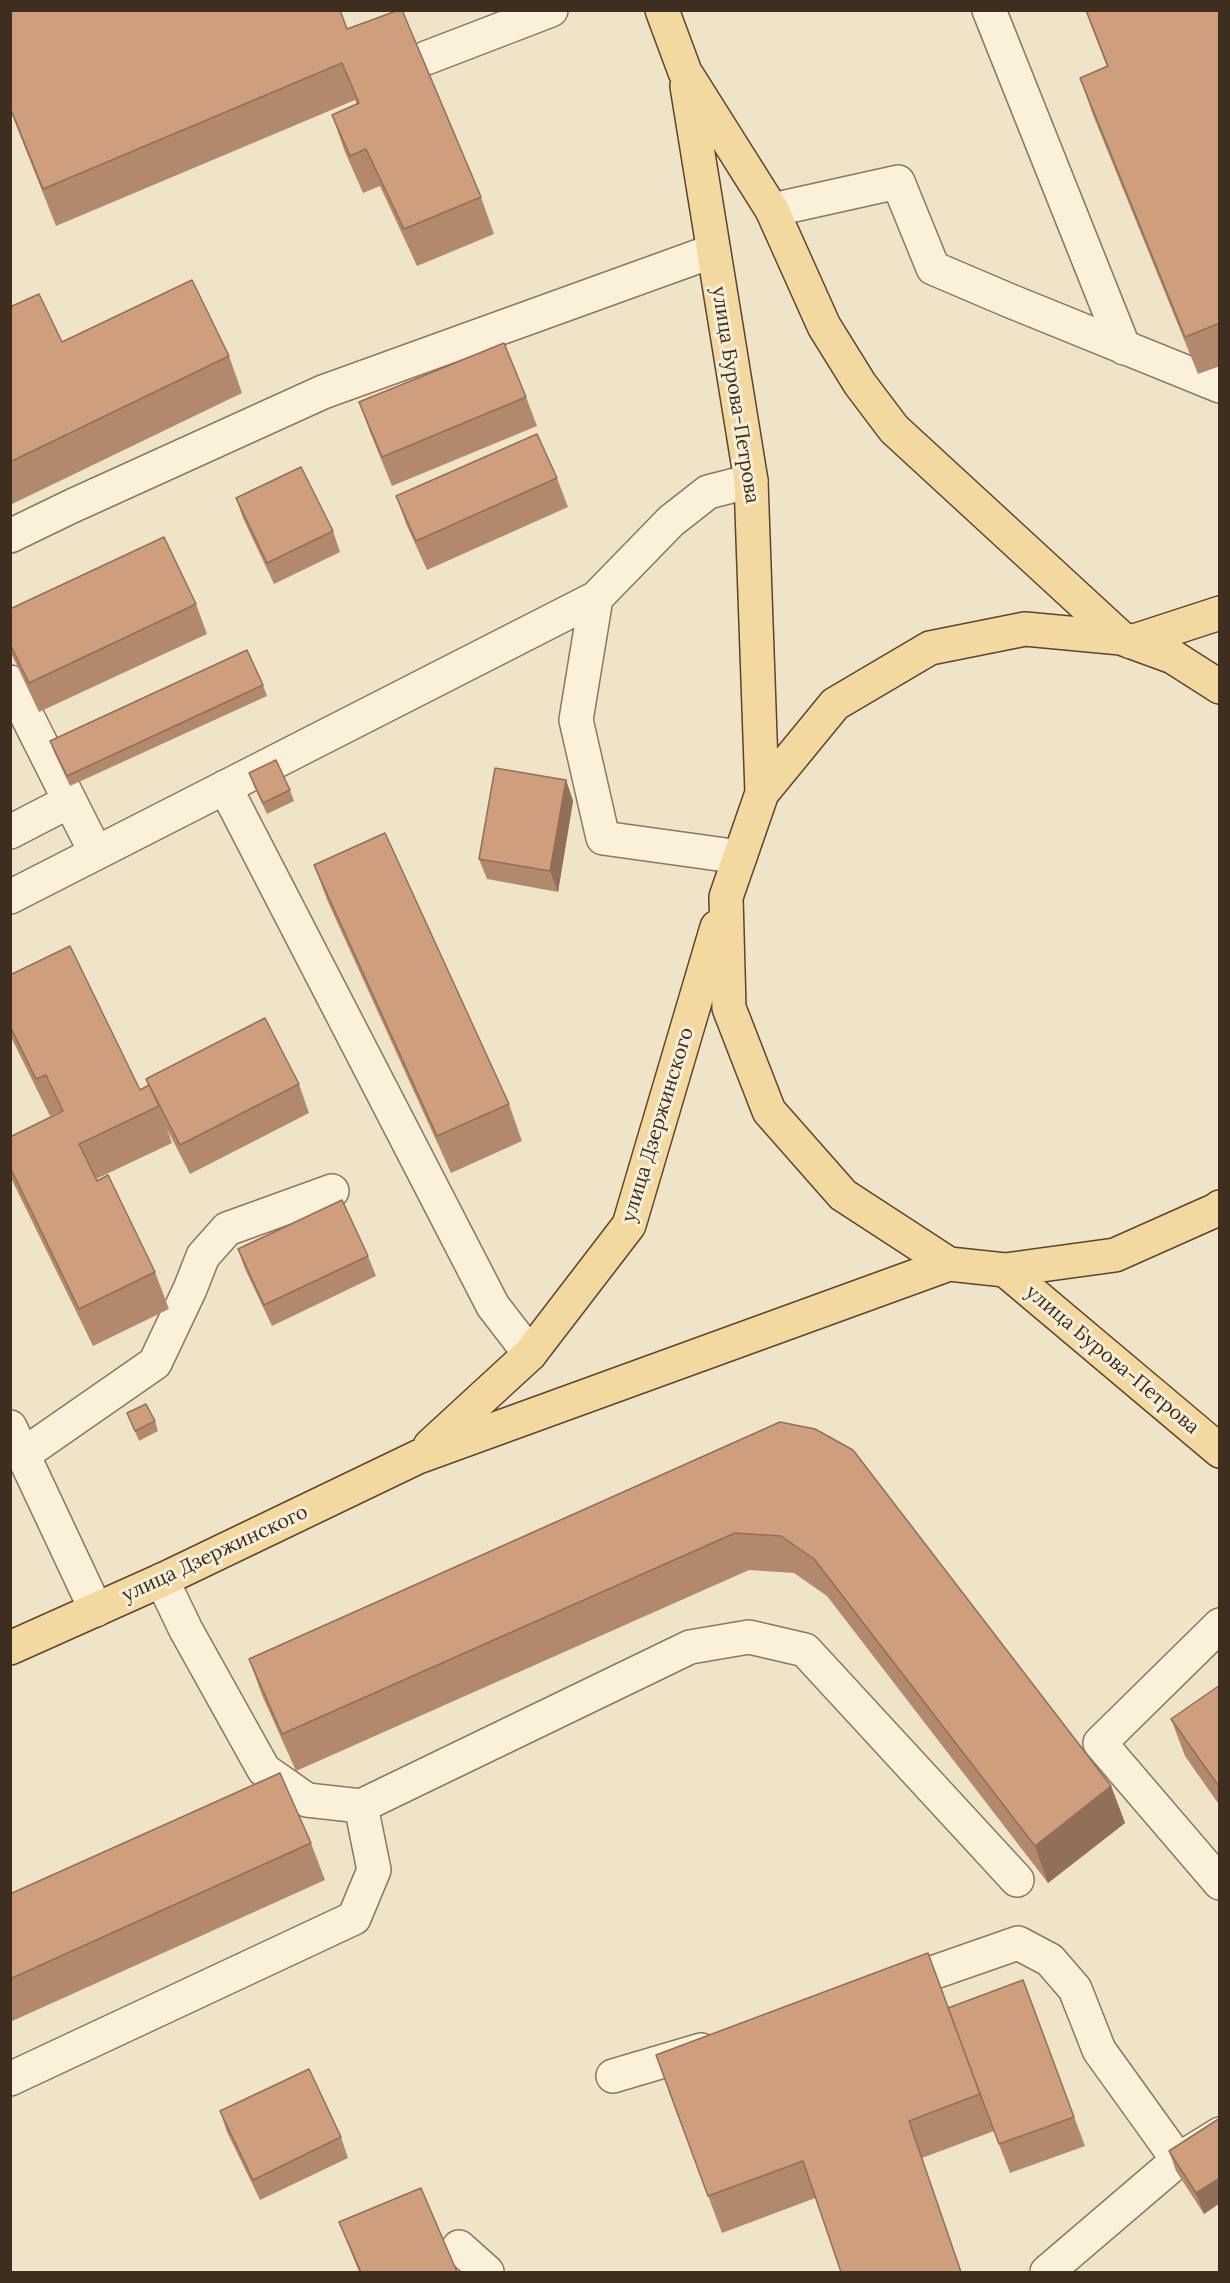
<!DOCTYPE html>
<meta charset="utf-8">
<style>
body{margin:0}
#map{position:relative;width:1230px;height:2283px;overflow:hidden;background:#f0e4c8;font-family:Lora,serif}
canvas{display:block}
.frame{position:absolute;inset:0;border:12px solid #3d2e20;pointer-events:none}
</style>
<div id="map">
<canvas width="1230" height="2283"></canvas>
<div class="frame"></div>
</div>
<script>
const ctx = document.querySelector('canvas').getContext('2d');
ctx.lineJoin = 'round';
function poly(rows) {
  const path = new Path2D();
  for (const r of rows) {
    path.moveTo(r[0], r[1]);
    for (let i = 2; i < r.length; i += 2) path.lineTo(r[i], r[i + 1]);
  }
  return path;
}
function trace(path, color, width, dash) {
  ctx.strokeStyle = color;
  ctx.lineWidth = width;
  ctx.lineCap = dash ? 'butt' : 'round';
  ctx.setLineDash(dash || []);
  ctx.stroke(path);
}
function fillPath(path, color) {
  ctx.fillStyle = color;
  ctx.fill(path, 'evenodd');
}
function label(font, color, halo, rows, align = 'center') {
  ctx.font = font + ' Lora,serif';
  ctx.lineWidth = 6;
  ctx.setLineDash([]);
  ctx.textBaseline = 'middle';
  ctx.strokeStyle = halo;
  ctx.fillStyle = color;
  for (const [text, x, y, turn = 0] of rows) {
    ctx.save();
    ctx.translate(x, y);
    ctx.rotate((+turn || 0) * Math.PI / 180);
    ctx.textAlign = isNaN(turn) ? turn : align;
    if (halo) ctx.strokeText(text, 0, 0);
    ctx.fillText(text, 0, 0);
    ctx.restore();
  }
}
const minor = poly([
 [989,10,1124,348],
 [426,58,551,10],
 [772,210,898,182,933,268,1008,300,1220,386],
 [10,536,72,506,323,392,713,251],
 [596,598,576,720,603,838,740,857],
 [10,682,96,853],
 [225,787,493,1306,530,1354],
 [10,832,70,801],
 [10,897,596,598,671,521,708,492,751,481],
 [10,1427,96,1610],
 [24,1454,155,1363,190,1289,203,1256,227,1229,332,1191],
 [162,1580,186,1630,264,1770,307,1800,361,1806],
 [1220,1625,1100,1743,1220,1883],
 [892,1987,1018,1943,1050,1960,1075,1989,1099,2050,1178,2160,1220,2134],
 [613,2076,701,2050],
 [10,2079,354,1918,374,1870,361,1806,690,1647,749,1637,805,1650,1017,1880],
 [459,2247,487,2272],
 [1047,2272,1178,2160]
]);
const major = poly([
 [662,10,685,72,772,210,824,326,860,384,894,429,1121,638],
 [687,86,751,481,762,793],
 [1131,642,1220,613],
 [1220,687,1173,657,1121,638,1025,629,930,648,835,704,762,793,726,897,729,1008,769,1111,843,1195,949,1264,1005,1270,1115,1255,1216,1210,1220,1207],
 [1005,1270,1220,1451],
 [430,1446,530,1354,629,1225,717,927],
 [10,1648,162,1580,418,1457,949,1264]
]);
trace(minor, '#8d765c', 36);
trace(major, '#5b4430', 36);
trace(minor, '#faf1dc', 33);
trace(major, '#f3d9a0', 33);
fillPath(poly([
 [10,10,347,29,481,197,494,234,417,266,380,186,363,193,345,152,332,115,357,104,355,100,56,226,10,110],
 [1085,10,1220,10,1220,366,1198,374,1093,115,1080,78,1107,67],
 [10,307,62,342,229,356,242,393,10,505],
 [526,397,537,426,392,486,370,432,359,402],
 [557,478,568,507,427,570,407,526,396,496],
 [236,498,333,531,340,552,274,584,243,518],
 [196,604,207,634,39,712,10,651,10,609],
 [263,685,267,696,70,786,54,752,50,741],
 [249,773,290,790,294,801,267,814,253,784],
 [566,780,573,801,558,892,487,879,479,859],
 [314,865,509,1104,522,1141,451,1173,328,902],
 [10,975,140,1090,148,1086,146,1079,299,1084,309,1113,190,1174,167,1129,172,1143,96,1179,155,1272,169,1309,93,1346,10,1176,10,1137,60,1113,59,1112,50,1116,10,1035],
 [238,1249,368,1256,376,1276,272,1326,245,1269],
 [127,1413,155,1421,158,1431,139,1441],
 [780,1422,1111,1786,1125,1823,1048,1883,827,1596,794,1573,749,1570,296,1771,262,1695,249,1659],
 [1220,1685,1220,1806,1185,1756,1171,1719],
 [311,1843,325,1880,10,2022,10,1894],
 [1023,1980,1085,2146,1010,2173,987,2113,994,2131,722,2233,669,2092,952,2019],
 [220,2111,341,2137,348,2158,260,2200,227,2132],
 [1220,2118,1220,2203,1204,2214,1176,2171,1169,2151],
 [339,2222,457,2272,359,2272]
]), '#b2896c');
fillPath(poly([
 [566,780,573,801,558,892,550,871],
 [1111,1786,1125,1823,1048,1883,1035,1846],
 [1220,2178,1220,2203,1204,2214,1196,2193]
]), '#916f58');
const building = poly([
 [10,10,340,10,347,29,399,10,402,10,481,197,404,229,366,149,350,156,332,115,359,103,342,63,43,189,10,107,10,10],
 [1086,10,1220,10,1220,323,1185,337,1080,78,1108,66,1086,10],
 [192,280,229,356,10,462,10,307,39,294,62,342,192,280],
 [504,343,526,397,382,457,359,402,504,343],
 [537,434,557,478,416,541,396,496,537,434],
 [301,467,333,531,267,563,236,498,301,467],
 [164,537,196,604,29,683,10,644,10,609,164,537],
 [247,650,263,685,67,776,50,741,247,650],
 [276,760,290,790,263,803,249,773,276,760],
 [495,768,566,780,550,871,479,859,495,768],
 [385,833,509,1104,437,1136,314,865,385,833],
 [70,946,140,1090,149,1085,159,1106,79,1144,97,1181,108,1175,155,1272,79,1309,10,1167,10,1137,63,1111,46,1075,36,1079,10,1026,10,975,70,946],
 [265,1018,299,1084,180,1145,146,1079,265,1018],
 [342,1200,368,1256,264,1305,238,1249,342,1200],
 [146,1404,155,1421,135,1431,127,1413,146,1404],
 [780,1422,815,1429,853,1450,1111,1786,1035,1846,814,1559,781,1536,735,1533,282,1734,249,1659,780,1422],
 [1220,1685,1220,1788,1171,1719,1220,1685],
 [280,1773,311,1843,10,1979,10,1894,280,1773],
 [928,1953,980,2094,909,2121,961,2272,841,2272,803,2161,708,2196,656,2055,928,1953],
 [1023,1980,1074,2117,999,2144,948,2008,1023,1980],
 [309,2069,341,2137,253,2180,220,2111,309,2069],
 [1220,2118,1220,2178,1196,2193,1169,2151,1220,2118],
 [421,2188,457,2272,361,2272,339,2222,421,2188]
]);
fillPath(building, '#cf9f7d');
trace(building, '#916f58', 1.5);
label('20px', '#3d2e20', '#f7eed8', [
 ["улица Бурова-Петрова",735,395,81],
 ["улица Дзержинского",658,1125,-73],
 ["улица Бурова-Петрова",1112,1360,40],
 ["улица Дзержинского",215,1554,-25]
]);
</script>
